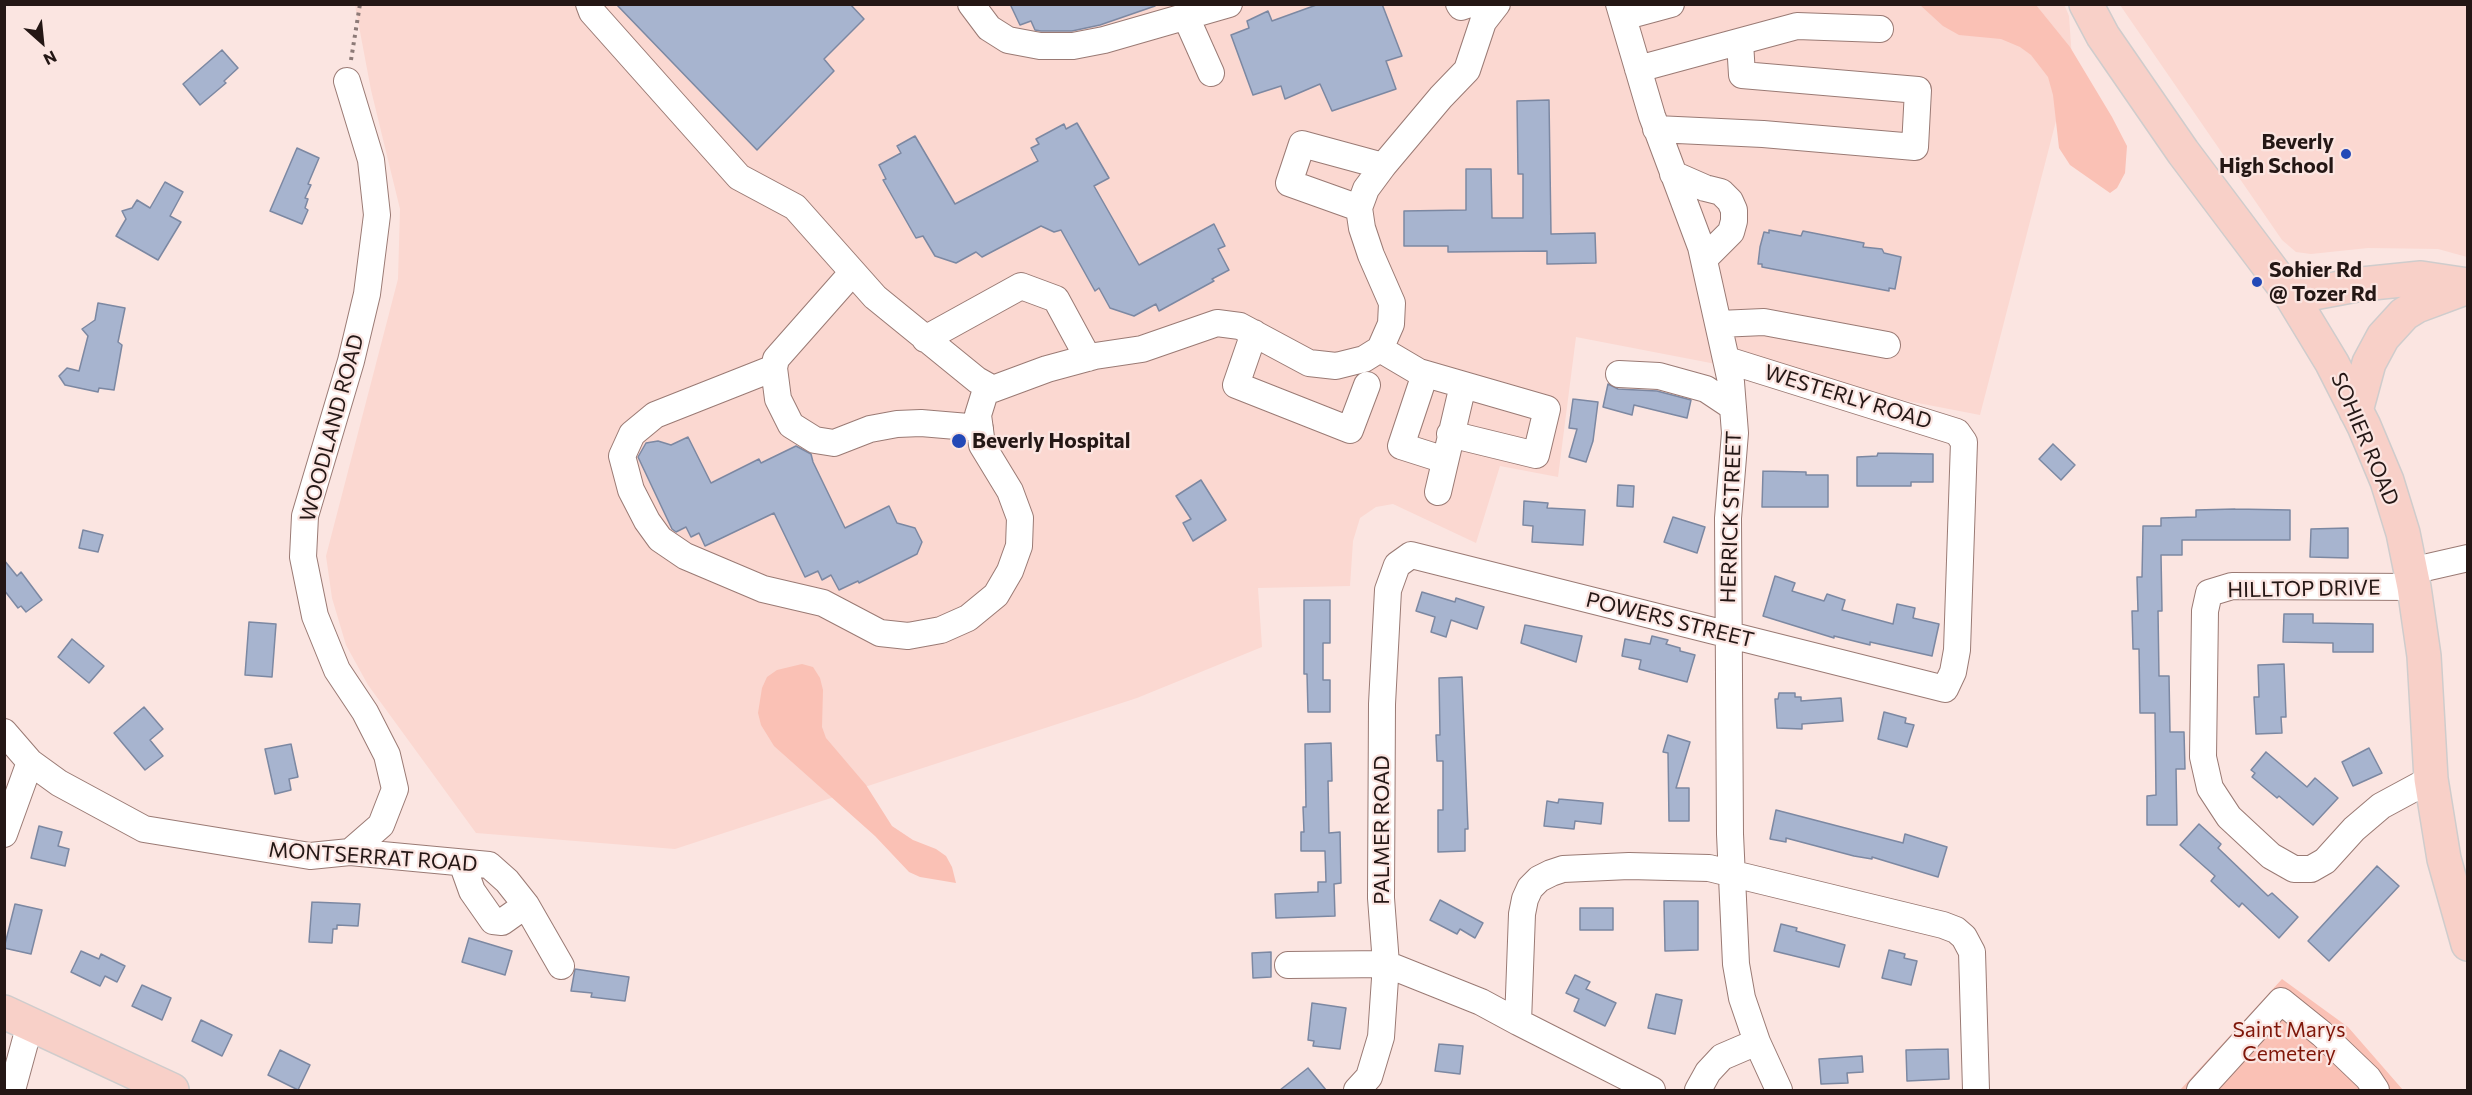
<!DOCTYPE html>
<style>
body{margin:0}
#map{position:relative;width:2472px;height:1095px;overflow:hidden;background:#fbe5e1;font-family:Commissioner,sans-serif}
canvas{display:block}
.frame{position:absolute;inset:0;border:6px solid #241715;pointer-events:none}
.north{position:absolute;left:12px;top:12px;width:60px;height:60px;-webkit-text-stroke:4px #fbe5e1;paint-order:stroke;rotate:153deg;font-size:16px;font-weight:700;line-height:24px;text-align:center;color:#241715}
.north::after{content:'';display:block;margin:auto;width:21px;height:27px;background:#241715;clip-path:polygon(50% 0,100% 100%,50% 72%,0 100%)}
</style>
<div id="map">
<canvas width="2472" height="1095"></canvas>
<div class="frame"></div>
<div class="north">N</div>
</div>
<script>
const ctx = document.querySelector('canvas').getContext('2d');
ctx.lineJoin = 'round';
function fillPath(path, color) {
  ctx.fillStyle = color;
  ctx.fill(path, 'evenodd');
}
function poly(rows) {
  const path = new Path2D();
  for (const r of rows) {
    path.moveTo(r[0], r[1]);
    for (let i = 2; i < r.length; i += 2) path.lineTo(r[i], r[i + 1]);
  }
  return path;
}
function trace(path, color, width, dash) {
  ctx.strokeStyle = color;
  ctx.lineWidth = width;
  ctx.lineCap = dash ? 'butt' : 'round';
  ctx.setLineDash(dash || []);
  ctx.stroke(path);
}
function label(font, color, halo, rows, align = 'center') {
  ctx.font = font + ' Commissioner,sans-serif';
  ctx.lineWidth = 4.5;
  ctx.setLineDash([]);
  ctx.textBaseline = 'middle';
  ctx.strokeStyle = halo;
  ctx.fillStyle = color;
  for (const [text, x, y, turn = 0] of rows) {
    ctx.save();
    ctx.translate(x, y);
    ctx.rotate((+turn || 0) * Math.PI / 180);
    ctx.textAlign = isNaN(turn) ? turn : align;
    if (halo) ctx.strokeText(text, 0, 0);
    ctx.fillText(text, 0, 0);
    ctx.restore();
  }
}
fillPath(poly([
 [2064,4,2069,16,2072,59,1980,415,1576,337,1558,477,1500,466,1476,543,1393,504,1376,507,1360,518,1353,541,1350,586,1258,588,1262,647,1137,698,675,849,476,833,368,685,346,645,332,598,326,556,398,279,400,209,371,90,355,5],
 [2120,5,2467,5,2467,257,2438,249,2368,248,2311,254,2296,252,2282,240]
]), '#fbd8d1');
fillPath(poly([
 [1920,5,2036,5,2070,47,2112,117,2127,146,2125,173,2117,188,2110,193,2070,165,2059,148,2053,95,2048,77,2031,55,2020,47,2001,39,1959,35,1943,26],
 [802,664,813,667,820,678,823,690,822,727,826,738,866,785,892,826,913,840,936,849,946,856,952,867,956,883,920,877,909,872,875,836,774,746,761,725,758,713,762,688,767,677,777,670],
 [2282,979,2348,1027,2403,1090,2180,1090]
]), '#fac1b5');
const building = poly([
 [616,4,850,4,864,19,824,59,834,71,757,150,616,4],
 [1010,4,1155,4,1155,6,1100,25,1072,31,1041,31,1035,30,1031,21,1020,25,1010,4],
 [1319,4,1382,4,1402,56,1386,61,1396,89,1332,111,1320,84,1285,99,1281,86,1253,95,1231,35,1249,28,1247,21,1268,11,1272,21,1319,4],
 [222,50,238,68,224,81,226,83,200,105,183,84,222,50],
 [1549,100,1551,234,1595,233,1596,263,1547,264,1547,251,1448,252,1448,246,1404,246,1404,211,1466,210,1466,169,1491,169,1492,218,1523,218,1523,174,1518,174,1517,101,1549,100],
 [1077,123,1109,178,1094,186,1139,265,1214,224,1225,246,1218,249,1229,270,1212,279,1214,281,1159,311,1156,304,1134,316,1110,308,1099,288,1095,291,1061,230,1054,232,1041,226,982,257,976,252,956,263,935,256,923,236,916,238,883,180,886,179,879,165,901,153,897,146,915,136,955,204,1038,161,1031,148,1039,144,1036,139,1064,124,1066,129,1077,123],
 [297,148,319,158,308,184,311,185,305,198,308,199,305,208,308,210,302,224,270,211,297,148],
 [165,182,183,192,170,216,181,222,158,260,116,236,126,219,122,211,132,208,137,200,150,208,165,182],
 [1769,230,1801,236,1803,231,1864,243,1863,247,1882,249,1884,253,1901,257,1895,289,1889,288,1889,291,1762,267,1762,264,1758,264,1760,247,1764,232,1769,233,1769,230],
 [98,303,125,308,118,342,122,345,114,390,99,388,98,392,65,385,59,376,67,368,79,371,88,336,82,329,95,320,98,303],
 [1608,384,1618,389,1657,391,1691,400,1687,418,1634,405,1632,415,1603,407,1608,384],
 [1573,399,1598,402,1593,441,1586,462,1569,457,1577,429,1569,428,1573,399],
 [688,437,711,483,759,459,761,463,796,446,811,454,813,462,845,528,889,506,897,523,915,528,922,542,917,554,859,583,858,581,839,590,831,575,822,580,818,571,805,577,774,513,705,546,699,533,691,537,686,527,676,532,672,529,638,457,646,443,658,441,671,445,688,437],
 [2053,444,2075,465,2061,480,2039,459,2053,444],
 [1878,453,1933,454,1933,482,1911,482,1911,486,1857,486,1857,457,1877,456,1878,453],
 [1763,471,1806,472,1806,475,1828,475,1828,507,1762,507,1763,471],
 [1201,480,1226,520,1193,541,1183,523,1191,519,1176,496,1201,480],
 [1618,485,1634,486,1633,507,1617,506,1618,485],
 [1524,501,1548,503,1547,508,1585,510,1583,545,1532,542,1533,526,1523,525,1524,501],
 [2235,509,2290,510,2290,540,2182,540,2182,555,2161,555,2162,611,2158,611,2159,676,2169,676,2170,732,2184,732,2185,769,2176,769,2177,825,2147,825,2147,796,2156,795,2155,713,2140,713,2139,649,2133,649,2132,611,2138,611,2137,577,2142,577,2143,526,2161,526,2161,518,2196,517,2196,510,2235,509],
 [1673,517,1705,527,1697,553,1664,542,1673,517],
 [2348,528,2348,558,2310,557,2311,529,2348,528],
 [83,530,103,535,98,552,79,548,83,530],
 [4,560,17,576,21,572,42,600,26,612,21,606,18,608,4,590,4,560],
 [1775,576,1795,583,1792,591,1824,601,1827,594,1845,600,1842,610,1893,624,1897,604,1915,608,1913,618,1939,624,1932,656,1870,642,1870,645,1834,636,1834,638,1763,616,1775,576],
 [1422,592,1455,602,1456,598,1484,607,1477,629,1451,620,1446,637,1431,632,1435,617,1416,611,1422,592],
 [1304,600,1330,600,1330,643,1323,643,1323,680,1330,680,1330,712,1308,712,1307,674,1304,674,1304,600],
 [2284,614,2313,614,2313,623,2373,624,2373,652,2333,652,2333,643,2283,642,2284,614],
 [249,622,276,624,272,677,245,675,249,622],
 [1525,625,1582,636,1576,662,1521,643,1525,625],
 [1652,636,1668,640,1666,644,1680,648,1680,651,1695,655,1687,682,1639,669,1641,660,1622,656,1625,639,1650,644,1652,636],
 [72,639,104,666,89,683,58,657,72,639],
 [2284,664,2286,717,2281,717,2282,733,2256,734,2254,697,2259,697,2258,665,2284,664],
 [1462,677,1468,829,1465,829,1465,851,1438,852,1438,810,1443,810,1443,761,1437,761,1436,735,1440,735,1439,678,1462,677],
 [1779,693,1795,693,1795,697,1801,697,1801,701,1841,698,1843,721,1802,724,1802,729,1777,728,1775,699,1778,699,1779,693],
 [144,707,163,729,150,740,163,756,145,770,114,733,144,707],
 [1884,712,1906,718,1905,723,1914,725,1907,747,1878,739,1884,712],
 [1668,735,1690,742,1676,788,1689,788,1689,821,1669,821,1668,753,1663,752,1668,735],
 [1331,743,1332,781,1328,781,1329,833,1340,832,1341,883,1334,884,1335,916,1276,918,1275,894,1318,892,1318,882,1326,882,1325,851,1301,851,1301,832,1304,832,1303,807,1306,807,1305,744,1331,743],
 [291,744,298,777,289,779,291,790,275,794,265,749,291,744],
 [2369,748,2382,773,2353,786,2342,762,2369,748],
 [2266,752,2307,787,2315,778,2338,798,2313,825,2279,796,2277,798,2252,777,2255,773,2251,770,2266,752],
 [1559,799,1603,803,1601,824,1575,821,1574,829,1544,826,1547,801,1558,803,1559,799],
 [1776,810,1903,843,1905,834,1947,847,1938,877,1872,857,1872,859,1854,856,1786,838,1786,842,1770,839,1776,810],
 [2199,824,2221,844,2218,848,2268,896,2272,893,2298,917,2279,938,2242,903,2239,907,2229,898,2211,881,2215,876,2180,845,2199,824],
 [39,826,62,832,58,846,69,849,65,866,31,858,39,826],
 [2377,866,2399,886,2329,961,2308,941,2377,866],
 [1440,900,1483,923,1475,938,1460,929,1457,934,1430,920,1440,900],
 [1664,901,1698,901,1698,950,1665,951,1664,901],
 [312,902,360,904,358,926,337,925,337,929,333,929,332,943,309,942,312,902],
 [15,904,42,910,31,954,4,948,15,904],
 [1580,908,1613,908,1613,930,1580,930,1580,908],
 [1781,924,1797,928,1796,931,1845,945,1839,967,1774,951,1781,924],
 [469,938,512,951,505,975,462,962,469,938],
 [1889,950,1905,954,1904,958,1917,961,1911,985,1882,978,1889,950],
 [81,951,99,959,101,954,125,966,117,982,105,976,100,986,71,972,81,951],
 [1271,952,1271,977,1253,978,1252,953,1271,952],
 [575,969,629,977,625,1001,591,997,592,993,571,991,575,969],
 [1575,975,1590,982,1586,989,1616,1003,1605,1026,1574,1011,1579,999,1566,993,1575,975],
 [142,985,171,998,162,1020,132,1006,142,985],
 [1656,994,1682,1000,1675,1034,1648,1028,1656,994],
 [1312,1003,1346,1008,1340,1049,1313,1046,1314,1041,1308,1040,1312,1003],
 [201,1020,232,1035,222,1056,192,1041,201,1020],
 [1439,1044,1463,1046,1460,1074,1435,1071,1439,1044],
 [1948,1049,1949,1079,1907,1081,1906,1050,1948,1049],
 [280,1050,310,1065,298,1090,268,1075,280,1050],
 [1862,1056,1863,1072,1847,1073,1848,1083,1821,1084,1819,1059,1862,1056],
 [1308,1068,1326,1090,1280,1090,1308,1068]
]);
fillPath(building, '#a7b4cf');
trace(building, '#7c88a2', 1.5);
const minor = poly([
 [589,4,592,12,739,177,795,207,875,297,977,380,993,389,1047,369,1095,356,1142,349,1217,323,1240,326,1309,363,1336,366,1364,359,1380,349,1391,324,1392,303,1371,255,1362,228,1359,208,1366,189,1383,166,1441,97,1467,70,1483,22,1497,4],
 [971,4,989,28,1008,40,1040,46,1073,46,1104,40,1229,4],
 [1459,4,1461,7,1470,4],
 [1619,4,1652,116,1701,247,1731,382,1735,433,1728,518,1730,834,1736,964,1742,998,1757,1042,1779,1090],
 [1186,17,1211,73],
 [1623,17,1671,4],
 [1638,69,1797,26,1880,29],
 [347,81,371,160,377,215,367,294,351,361,305,516,303,557,315,616,337,670,365,712,387,755,395,789,381,825,350,852],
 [1656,129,1763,134,1915,147,1918,90,1742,75,1740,42],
 [1673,174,1705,188,1721,192,1730,201,1734,210,1734,221,1731,232,1704,259],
 [1359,208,1289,183,1302,144,1383,166],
 [852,273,776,359,774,368,778,399,791,425,815,440,834,443,870,429,897,424,921,423,980,428],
 [1719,324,1764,322,1887,345],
 [1254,333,1236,385,1350,430,1367,385],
 [925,339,1021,286,1056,299,1088,358],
 [1380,349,1419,372,1547,409,1536,455,1450,434],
 [774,368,655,415,632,434,622,456,631,490,647,521,660,539,685,556,763,589,823,603,880,633,908,636,941,630,968,618,996,595,1010,571,1019,546,1020,518,1010,491,982,445,978,415,987,386],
 [1425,374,1401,446,1445,460],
 [1619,374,1659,376,1706,389,1733,407],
 [1438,492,1463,385],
 [2411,571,2468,558],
 [2414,587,2232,586,2209,593,2205,611,2203,757,2210,788,2229,817,2271,856,2294,869,2311,869,2325,861,2354,829,2381,806,2431,779],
 [4,732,30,762,59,783,144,829,310,856,350,852,489,865,507,881,526,905,561,966],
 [4,834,30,762],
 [462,863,472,891,493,921,502,922,526,905],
 [1288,965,1386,964,1481,1002,1518,1022],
 [12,1090,30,1024],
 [1357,1090,1369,1077,1381,1037,1386,964,1381,898,1382,704,1388,590,1397,565,1411,555,1945,689,1953,672,1957,650,1964,442,1957,432,1727,360],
 [1652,1090,1518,1022,1522,914,1525,899,1530,888,1539,879,1551,873,1563,869,1629,866,1709,868,1943,925,1956,930,1964,937,1972,952,1976,1090],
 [1698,1090,1708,1072,1722,1057,1757,1042],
 [2200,1090,2281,1001,2322,1034,2368,1078,2376,1090]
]);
const major = poly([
 [2086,4,2103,36,2183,152,2292,297,2332,363,2364,426,2387,481,2403,533,2414,587,2424,656,2431,779,2444,859,2468,944],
 [2292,297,2362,284,2421,278,2468,285],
 [2356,411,2369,363,2383,337,2404,314,2417,306,2468,287],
 [4,1012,172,1090]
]);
trace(minor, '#9a7a74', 28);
trace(major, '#cfcccc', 36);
trace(poly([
 [351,60,360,4]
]), '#8c7a77', 4, [3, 4.5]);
trace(minor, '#fff', 26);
trace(major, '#f8d0c8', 33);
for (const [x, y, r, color] of [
 [2346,154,6,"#2349b7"],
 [2257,282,6,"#2349b7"],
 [959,441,8,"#2349b7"]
]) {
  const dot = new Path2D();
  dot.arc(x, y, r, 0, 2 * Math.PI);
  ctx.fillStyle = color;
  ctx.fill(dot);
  trace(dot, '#fbe5e1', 2);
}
label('bold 21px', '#241715', '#fbe5e1', [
 ["Beverly",2334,142,"right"],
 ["High School",2334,166,"right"],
 ["Sohier Rd",2269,270],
 ["@ Tozer Rd",2269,294],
 ["Beverly Hospital",972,441]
], 'left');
label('21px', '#241715', '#fbe5e1', [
 ["WESTERLY ROAD",1848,397,17],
 ["WOODLAND ROAD",332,428,-75],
 ["SOHIER ROAD",2365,439,67],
 ["HERRICK STREET",1731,517,-88],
 ["HILLTOP DRIVE",2304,589,-1],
 ["POWERS STREET",1670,620,14],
 ["PALMER ROAD",1382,830,-90],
 ["MONTSERRAT ROAD",373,857,4]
]);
label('21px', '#7f170a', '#fbe5e1', [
 ["Saint Marys",2289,1030],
 ["Cemetery",2289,1054]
]);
</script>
